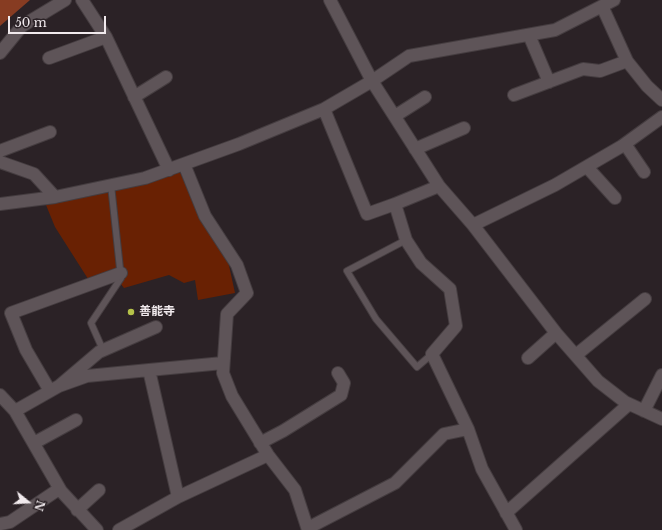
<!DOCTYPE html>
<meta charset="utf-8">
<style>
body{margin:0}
#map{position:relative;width:662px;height:530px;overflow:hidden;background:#2b2226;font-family:"Libre Baskerville",serif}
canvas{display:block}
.north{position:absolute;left:8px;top:482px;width:40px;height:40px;-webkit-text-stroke:3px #2b2226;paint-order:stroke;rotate:108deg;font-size:11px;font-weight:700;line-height:16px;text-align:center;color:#f1eaed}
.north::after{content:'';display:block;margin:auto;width:14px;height:18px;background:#f1eaed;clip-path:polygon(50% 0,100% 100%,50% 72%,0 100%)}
.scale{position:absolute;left:8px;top:16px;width:98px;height:18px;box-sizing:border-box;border:2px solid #f1eaed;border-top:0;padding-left:5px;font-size:12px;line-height:14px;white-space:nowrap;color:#f1eaed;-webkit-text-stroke:3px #2b2226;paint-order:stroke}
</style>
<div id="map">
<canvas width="662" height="530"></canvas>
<div class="north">N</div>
<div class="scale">50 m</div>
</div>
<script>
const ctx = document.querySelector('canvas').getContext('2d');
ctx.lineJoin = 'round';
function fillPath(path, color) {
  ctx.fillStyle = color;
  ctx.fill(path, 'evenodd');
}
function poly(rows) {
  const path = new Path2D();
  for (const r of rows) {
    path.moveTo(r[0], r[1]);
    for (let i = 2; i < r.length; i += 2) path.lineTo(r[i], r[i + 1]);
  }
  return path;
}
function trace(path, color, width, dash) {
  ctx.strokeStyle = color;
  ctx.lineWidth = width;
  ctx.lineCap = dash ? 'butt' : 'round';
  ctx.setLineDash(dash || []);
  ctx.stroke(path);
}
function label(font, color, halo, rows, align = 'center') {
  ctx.font = font + ' "Libre Baskerville","Noto Sans JP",serif';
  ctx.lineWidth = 3;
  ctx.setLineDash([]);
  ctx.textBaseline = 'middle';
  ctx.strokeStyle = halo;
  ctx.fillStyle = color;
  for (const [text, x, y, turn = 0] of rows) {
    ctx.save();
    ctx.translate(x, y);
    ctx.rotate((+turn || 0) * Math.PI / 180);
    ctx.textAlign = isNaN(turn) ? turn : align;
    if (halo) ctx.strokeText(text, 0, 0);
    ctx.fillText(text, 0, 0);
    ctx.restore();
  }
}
fillPath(poly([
 [180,172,201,218,228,261,235,293,198,300,195,280,184,283,169,275,124,288,116,278,90,282,55,227,46,205,138,185]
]), '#692103');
fillPath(poly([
 [0,0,30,0,0,26]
]), '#873c22');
const lane = poly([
 [406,240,347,271,376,319,417,367,432,354],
 [103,350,91,323,121,278,111,185]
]);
const street = poly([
 [82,0,106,37,169,170],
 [330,0,372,81,439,186,473,225,556,333,598,381,625,402,662,419],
 [602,6,627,61,647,86,662,100],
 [529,35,549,82],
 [0,53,22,26,65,0],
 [49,58,106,37],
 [514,95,583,69,600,71,627,61],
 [134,97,166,77],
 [324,109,367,214,395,204],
 [395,116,425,97],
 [625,144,644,172],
 [415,149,464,128],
 [0,151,50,132],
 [0,162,34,174,55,197],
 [184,164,205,216,237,265,247,293,227,314,223,373,232,396,268,455,295,490,308,530],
 [587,167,615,198],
 [439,186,395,204,406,240,421,263,450,289,456,326,432,354,468,429,482,469,516,530],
 [0,204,55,197,145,178,239,144,324,109,372,81,409,56,555,30,614,0],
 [473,225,555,185,622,146,662,117],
 [576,355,645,299],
 [528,358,556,333],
 [149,370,223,363],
 [59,386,87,376,149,370,178,497,268,455],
 [50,391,26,350,11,313,121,273],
 [0,395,15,411,61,491,97,530],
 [15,411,59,386,99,352,156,327],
 [644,411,662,375],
 [34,443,76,420],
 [260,443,283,431,341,395,344,383,338,373],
 [77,510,99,490],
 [506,513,629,404],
 [0,524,10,522,59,489],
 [308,528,395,483,444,434,468,429],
 [119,530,178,497]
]);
trace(lane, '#453d40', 8);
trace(street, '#453d40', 14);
trace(lane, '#5e5458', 6);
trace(street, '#5e5458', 12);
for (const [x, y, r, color] of [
 [131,312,4,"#b5c249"]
]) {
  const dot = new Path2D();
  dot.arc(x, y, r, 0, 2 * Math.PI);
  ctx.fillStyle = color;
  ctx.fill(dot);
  trace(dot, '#2b2226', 1.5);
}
label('bold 12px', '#f1eaed', '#2b2226', [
 ["善能寺",139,312]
], 'left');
</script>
